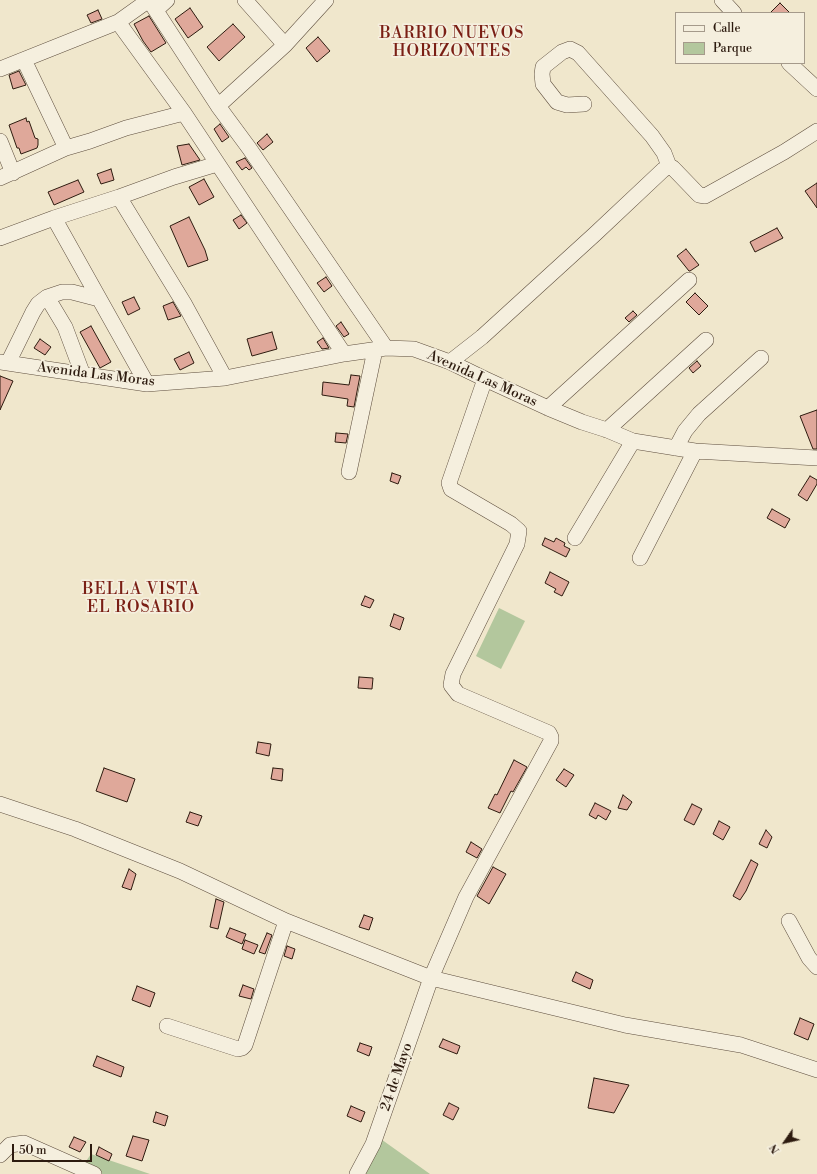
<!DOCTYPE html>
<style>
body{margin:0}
#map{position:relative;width:817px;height:1174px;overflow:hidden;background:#f0e7cc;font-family:"Libre Bodoni",serif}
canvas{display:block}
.legend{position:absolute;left:675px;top:12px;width:130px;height:52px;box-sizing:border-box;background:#f5efde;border:1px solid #a59a8b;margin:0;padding:5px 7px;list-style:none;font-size:12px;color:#2d1b0f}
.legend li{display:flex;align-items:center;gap:8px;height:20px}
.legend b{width:20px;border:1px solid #a59a8b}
.north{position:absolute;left:765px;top:1122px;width:40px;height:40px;-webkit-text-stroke:3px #f5efde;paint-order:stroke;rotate:236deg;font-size:11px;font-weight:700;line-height:16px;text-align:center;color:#2d1b0f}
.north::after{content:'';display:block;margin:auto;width:14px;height:18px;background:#2d1b0f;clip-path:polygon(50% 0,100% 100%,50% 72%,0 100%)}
.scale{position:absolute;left:12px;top:1144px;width:80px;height:18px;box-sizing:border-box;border:2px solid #2d1b0f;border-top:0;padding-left:5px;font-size:12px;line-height:14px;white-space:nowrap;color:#2d1b0f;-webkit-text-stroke:3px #f5efde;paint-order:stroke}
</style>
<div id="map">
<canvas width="817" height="1174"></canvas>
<ul class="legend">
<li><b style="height:5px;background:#f5efde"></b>Calle</li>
<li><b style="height:11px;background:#b3c79d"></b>Parque</li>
</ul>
<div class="north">N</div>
<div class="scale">50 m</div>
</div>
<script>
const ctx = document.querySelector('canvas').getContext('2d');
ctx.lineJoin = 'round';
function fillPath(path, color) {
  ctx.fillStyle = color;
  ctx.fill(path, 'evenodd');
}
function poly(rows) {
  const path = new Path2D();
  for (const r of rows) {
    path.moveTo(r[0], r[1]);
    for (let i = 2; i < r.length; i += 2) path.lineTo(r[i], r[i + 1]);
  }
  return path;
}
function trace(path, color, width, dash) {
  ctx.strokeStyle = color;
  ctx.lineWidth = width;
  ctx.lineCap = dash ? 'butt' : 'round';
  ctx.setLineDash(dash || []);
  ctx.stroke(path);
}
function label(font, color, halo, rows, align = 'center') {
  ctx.font = font + ' "Libre Bodoni",serif';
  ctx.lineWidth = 3.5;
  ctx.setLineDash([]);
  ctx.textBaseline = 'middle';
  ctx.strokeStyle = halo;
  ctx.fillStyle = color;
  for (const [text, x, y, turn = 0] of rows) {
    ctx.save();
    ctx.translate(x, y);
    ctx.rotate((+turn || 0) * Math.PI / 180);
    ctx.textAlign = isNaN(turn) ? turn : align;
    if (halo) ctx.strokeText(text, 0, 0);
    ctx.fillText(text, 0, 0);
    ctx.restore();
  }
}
fillPath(poly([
 [499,608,525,621,501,669,476,656],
 [378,1137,430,1174,356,1174],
 [91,1154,150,1174,77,1174]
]), '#b3c79d');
const building = poly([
 [780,3,790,13,770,13,780,3],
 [190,8,203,27,188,38,175,19,190,8],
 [98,10,102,19,91,23,87,15,98,10],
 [149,16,166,43,151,52,143,41,134,24,149,16],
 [233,24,245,37,219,61,207,47,233,24],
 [318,37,330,51,317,62,306,48,318,37],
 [19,71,26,85,13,89,9,75,19,71],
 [26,118,27,122,29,121,35,138,38,139,38,145,37,148,21,154,19,148,17,148,9,125,26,118],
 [220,124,229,137,222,142,214,129,220,124],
 [267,134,273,142,263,150,257,143,267,134],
 [189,144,200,160,182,165,177,146,189,144],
 [245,158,252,168,249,170,246,167,242,170,236,162,245,158],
 [111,169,114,180,101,184,97,174,111,169],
 [204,179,214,197,199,205,189,187,204,179],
 [78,180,84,192,54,205,48,192,78,180],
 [817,183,817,208,805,191,817,183],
 [241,215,247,223,239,229,233,220,241,215],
 [189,217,205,250,208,260,188,267,170,226,189,217],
 [777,228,783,238,755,252,750,242,777,228],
 [686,249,699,265,690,271,689,271,677,256,686,249],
 [326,277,332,286,324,292,317,283,326,277],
 [695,293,708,306,699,315,686,302,695,293],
 [134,297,140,309,128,315,122,302,134,297],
 [173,302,181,316,168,320,163,306,173,302],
 [633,311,637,315,629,322,625,318,633,311],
 [341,322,349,334,344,337,336,326,341,322],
 [91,326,111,362,100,368,80,332,91,326],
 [272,332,277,349,252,356,247,339,272,332],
 [323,338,329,348,322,349,317,342,323,338],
 [40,339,51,347,45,355,34,348,40,339],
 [189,352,194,363,180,370,174,359,189,352],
 [697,361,701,366,693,373,689,368,697,361],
 [351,375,360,376,354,407,347,406,348,399,322,395,323,382,349,385,351,375],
 [0,376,13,381,0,410,0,376],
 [817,410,817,449,813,449,800,416,817,410],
 [336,433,348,434,346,443,335,442,336,433],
 [392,473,401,476,398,484,390,481,392,473],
 [810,476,817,480,817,484,807,501,798,495,810,476],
 [772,509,790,519,785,528,767,518,772,509],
 [545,538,554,542,556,538,565,543,564,546,570,549,566,557,542,545,545,538],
 [550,572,569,582,562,596,554,592,556,589,545,583,550,572],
 [365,596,374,600,370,608,361,605,365,596],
 [394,614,404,618,400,630,390,626,394,614],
 [359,677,373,678,372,689,358,688,359,677],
 [258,742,271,744,269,756,256,753,258,742],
 [514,760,527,767,513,792,511,791,500,813,488,808,495,794,497,795,514,760],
 [104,768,135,779,127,802,96,791,104,768],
 [273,768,283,769,282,781,271,779,273,768],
 [564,769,574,775,566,787,556,780,564,769],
 [623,795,632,802,627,810,618,808,623,795],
 [595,803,611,811,606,820,598,815,596,819,589,815,595,803],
 [692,804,702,809,694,825,684,820,692,804],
 [190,812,202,816,198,826,186,822,190,812],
 [719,821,730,827,723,840,713,834,719,821],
 [766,830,772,837,767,848,759,844,766,830],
 [471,842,482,849,477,858,466,852,471,842],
 [751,860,758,864,746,891,740,900,733,896,751,860],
 [493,867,506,874,489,904,477,896,493,867],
 [129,869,136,874,131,890,122,887,129,869],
 [216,899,224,902,218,929,210,927,216,899],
 [364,915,373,918,369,930,359,927,364,915],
 [230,928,246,934,242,944,226,937,230,928],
 [267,933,272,935,265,954,259,952,267,933],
 [245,940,258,945,254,954,242,949,245,940],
 [287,946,295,949,292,959,284,956,287,946],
 [576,972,593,980,590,989,572,981,576,972],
 [243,985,254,989,251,999,239,996,243,985],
 [137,986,155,993,150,1007,132,1000,137,986],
 [800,1018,814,1024,808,1040,794,1034,800,1018],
 [443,1039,460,1046,457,1054,439,1047,443,1039],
 [360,1043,372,1047,369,1056,357,1051,360,1043],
 [97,1056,124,1067,121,1077,93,1066,97,1056],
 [594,1078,629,1085,614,1113,588,1108,594,1078],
 [449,1103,459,1108,453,1120,443,1115,449,1103],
 [351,1106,365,1112,361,1122,347,1116,351,1106],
 [156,1112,168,1116,165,1126,153,1122,156,1112],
 [133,1136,149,1140,142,1161,126,1156,133,1136],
 [74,1137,86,1142,80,1152,69,1147,74,1137],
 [99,1147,112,1154,109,1161,96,1155,99,1147]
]);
fillPath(building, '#dfa89a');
trace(building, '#2d1b0f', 1);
const minor = poly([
 [149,0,218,106,249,148,386,348],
 [245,0,285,45],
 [722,0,734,13],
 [156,10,167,0],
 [118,22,184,113,344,354],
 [24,60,66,148],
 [789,63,817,89],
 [0,69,118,22,149,0],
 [584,104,567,105,557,102,543,84,542,74,543,67,562,52,570,49,578,53,652,136,664,153,669,166],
 [218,106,285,45,326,0],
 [0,141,13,173],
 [0,178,66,148,90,141,126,128,184,113],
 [119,197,185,305,225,378],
 [0,238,54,218],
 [47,297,62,292,72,292,99,299],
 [0,362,147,384,225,378,344,354,386,348,414,349,450,362,485,379,548,408,582,422,607,430,633,441,695,451,817,458],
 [450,362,482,337,595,234,663,170,669,166,673,168,699,195,705,196,784,152,817,131],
 [8,363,33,312,38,304,47,297,65,327,83,375],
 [147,384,54,218,119,197,174,177,217,164],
 [548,408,689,280],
 [607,430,706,340],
 [676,448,685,431,699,414,761,358],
 [349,472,375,350],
 [575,538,633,441],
 [640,558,695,451],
 [0,804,75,829,180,871,286,921,431,978,625,1025,741,1045,817,1070],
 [789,921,809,958,817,967],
 [167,1026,238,1049,242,1048,245,1045,286,921],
 [0,1155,10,1145,24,1143,94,1174],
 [357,1174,373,1144,431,978,466,897,551,741,551,737,549,733,458,694,451,685,453,674,517,544,519,531,511,524,451,489,449,483,485,379]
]);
trace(minor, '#5e4e3e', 16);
trace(minor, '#f5efde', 15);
label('14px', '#2d1b0f', '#f5efde', [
 ["Avenida Las Moras",96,375,7],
 ["Avenida Las Moras",482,379,24],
 ["24 de Mayo",397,1077,-71]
]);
ctx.letterSpacing = '1px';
label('16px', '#7a1f14', '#f5efde', [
 ["BARRIO NUEVOS",452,34],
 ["HORIZONTES",452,52],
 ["BELLA VISTA",141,590],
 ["EL ROSARIO",141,608]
]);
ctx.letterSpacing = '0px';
</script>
